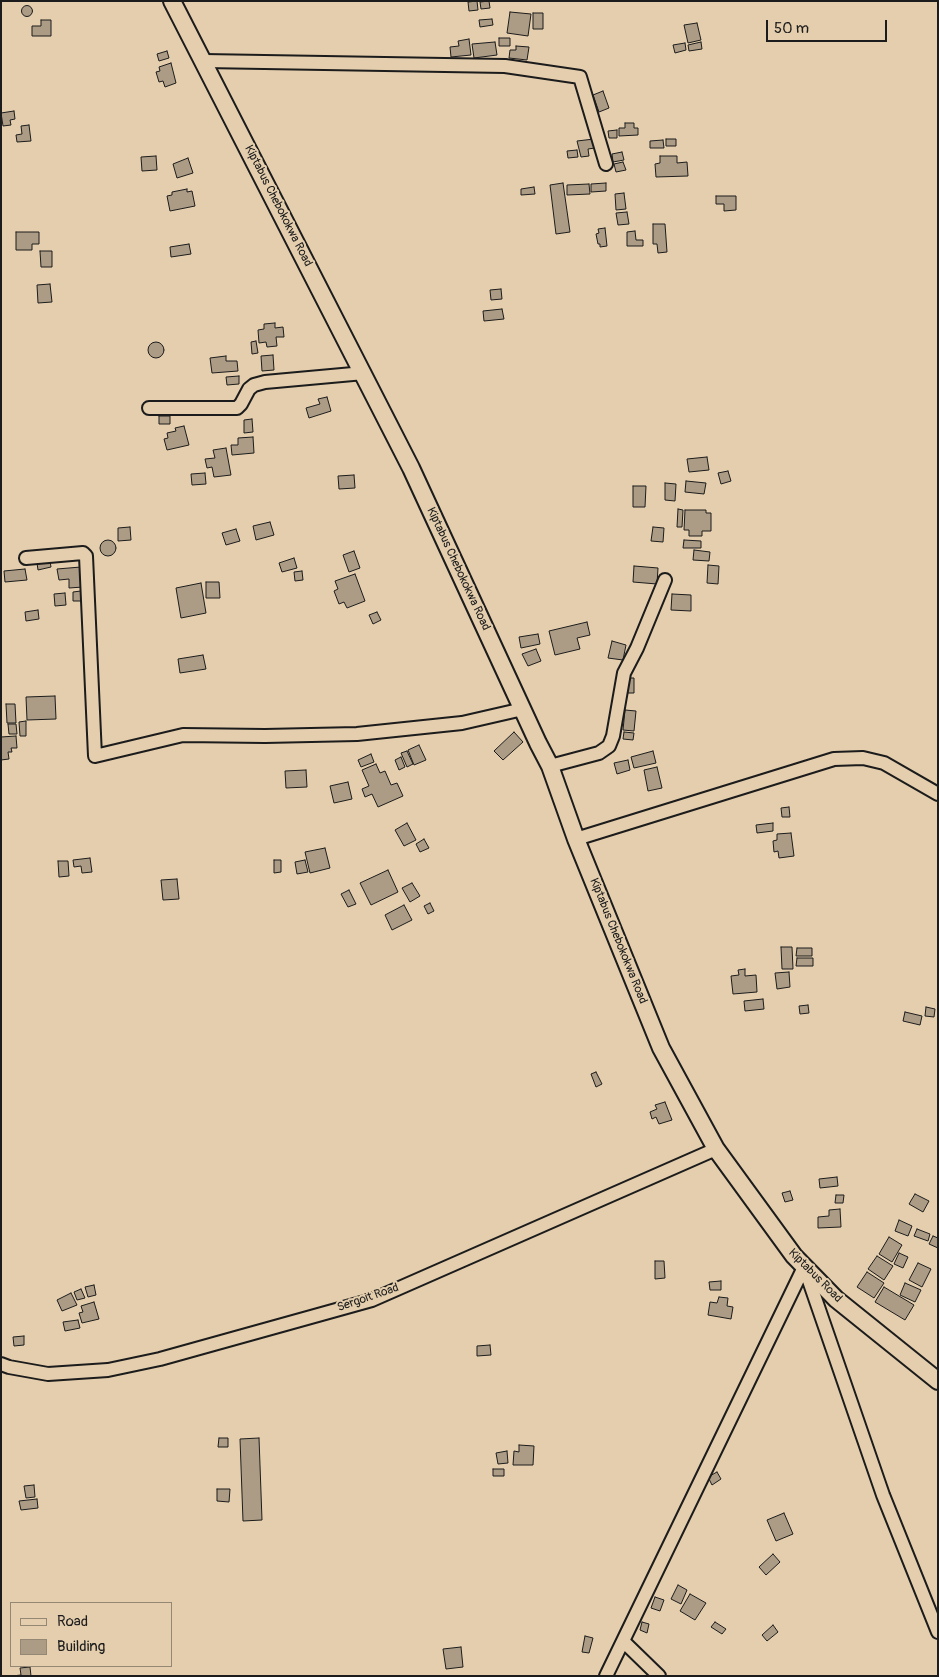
<!DOCTYPE html>
<style>
body{margin:0}
#map{position:relative;width:939px;height:1677px;overflow:hidden;background:#e4cead;font-family:Pangolin,sans-serif}
canvas{display:block}
.frame{position:absolute;inset:0;border:2px solid #1c1c1c;pointer-events:none}
.legend{position:absolute;left:10px;top:1602px;width:162px;height:65px;box-sizing:border-box;background:#e4cead;border:1px solid #948773;margin:0;padding:6px 9px;list-style:none;font-size:15px;color:#1c1c1c}
.legend li{display:flex;align-items:center;gap:10px;height:25px}
.legend b{width:25px;border:1px solid #948773}
.scale{position:absolute;left:766px;top:20px;width:121px;height:22px;box-sizing:border-box;border:2px solid #1c1c1c;border-top:0;padding-left:6px;font-size:15px;line-height:18px;white-space:nowrap;color:#1c1c1c;-webkit-text-stroke:4px #e4cead;paint-order:stroke}
</style>
<div id="map">
<canvas width="939" height="1677"></canvas>
<div class="frame"></div>
<ul class="legend">
<li><b style="height:6px;background:#e4cead"></b>Road</li>
<li><b style="height:14px;background:#ac9c85"></b>Building</li>
</ul>
<div class="scale">50 m</div>
</div>
<script>
const ctx = document.querySelector('canvas').getContext('2d');
ctx.lineJoin = 'round';
function fillPath(path, color) {
  ctx.fillStyle = color;
  ctx.fill(path, 'evenodd');
}
function poly(rows) {
  const path = new Path2D();
  for (const r of rows) {
    if (r.length === 3) {
      path.moveTo(r[0] + r[2], r[1]);
      path.arc(r[0], r[1], r[2], 0, 2 * Math.PI);
      continue;
    }
    path.moveTo(r[0], r[1]);
    for (let i = 2; i < r.length; i += 2) path.lineTo(r[i], r[i + 1]);
  }
  return path;
}
function trace(path, color, width, dash) {
  ctx.strokeStyle = color;
  ctx.lineWidth = width;
  ctx.lineCap = dash ? 'butt' : 'round';
  ctx.setLineDash(dash || []);
  ctx.stroke(path);
}
function label(font, color, halo, rows, align = 'center') {
  ctx.font = font + ' Pangolin,sans-serif';
  ctx.lineWidth = 4;
  ctx.setLineDash([]);
  ctx.textBaseline = 'middle';
  ctx.strokeStyle = halo;
  ctx.fillStyle = color;
  for (const [text, x, y, turn = 0] of rows) {
    ctx.save();
    ctx.translate(x, y);
    ctx.rotate((+turn || 0) * Math.PI / 180);
    ctx.textAlign = isNaN(turn) ? turn : align;
    if (halo) ctx.strokeText(text, 0, 0);
    ctx.fillText(text, 0, 0);
    ctx.restore();
  }
}
const building = poly([
 [477,1,478,10,469,11,468,2,477,1],
 [489,1,490,8,481,9,480,2,489,1],
 [27,11,5.5],
 [510,12,531,14,528,36,507,33,510,12],
 [533,13,543,13,543,29,533,29,533,13],
 [492,19,493,25,480,27,479,20,492,19],
 [41,20,51,20,51,36,32,36,32,26,41,26,41,20],
 [697,23,701,40,688,43,684,25,697,23],
 [499,38,510,38,510,46,499,46,499,38],
 [469,39,471,55,451,57,450,47,459,46,458,41,469,39],
 [495,42,497,55,474,58,472,44,495,42],
 [701,42,702,49,689,51,688,45,701,42],
 [685,43,686,50,675,53,673,45,685,43],
 [516,46,529,47,527,60,509,58,510,50,516,50,516,46],
 [167,51,169,58,159,61,157,54,167,51],
 [171,63,176,83,165,87,163,81,159,82,156,72,160,71,159,67,171,63],
 [603,91,609,108,599,112,593,95,603,91],
 [14,111,15,119,10,120,11,125,3,126,1,113,14,111],
 [625,123,634,123,634,128,638,128,638,135,619,136,619,128,625,128,625,123],
 [29,125,31,141,17,142,16,135,22,134,21,126,29,125],
 [617,130,617,138,609,138,608,131,617,130],
 [594,139,595,148,588,149,589,156,581,157,577,141,594,139],
 [666,139,676,139,676,146,666,146,666,139],
 [663,140,664,148,650,148,650,141,663,140],
 [577,150,578,157,568,158,567,151,577,150],
 [622,152,624,160,613,162,612,154,622,152],
 [156,156,157,170,142,171,141,157,156,156],
 [660,156,677,156,677,163,687,162,688,176,656,177,655,164,660,163,660,156],
 [188,158,193,173,177,178,173,164,188,158],
 [623,162,626,170,616,172,614,164,623,162],
 [563,183,570,232,556,234,550,185,563,183],
 [606,183,606,191,591,192,591,184,606,183],
 [589,184,590,194,567,195,567,185,589,184],
 [534,187,535,194,521,195,521,189,534,187],
 [187,189,187,192,192,191,195,206,170,211,167,196,172,195,172,192,187,189],
 [624,193,626,209,616,210,615,194,624,193],
 [716,196,736,196,736,210,724,211,724,204,716,204,716,196],
 [627,212,629,224,618,225,616,213,627,212],
 [653,224,665,224,667,252,658,253,657,244,653,244,653,224],
 [605,228,607,246,600,247,600,244,598,244,596,234,599,233,598,229,605,228],
 [635,231,636,240,643,240,643,246,627,246,627,232,635,231],
 [16,232,39,232,39,244,32,244,32,250,16,250,16,232],
 [189,244,191,254,171,257,170,247,189,244],
 [40,251,52,251,52,267,41,267,40,251],
 [50,284,52,302,38,303,37,285,50,284],
 [501,289,502,299,491,300,490,290,501,289],
 [502,309,504,319,484,321,483,311,502,309],
 [275,323,275,328,283,327,284,337,276,337,277,346,267,347,266,342,259,343,258,330,264,329,264,324,275,323],
 [256,341,258,353,252,354,251,342,256,341],
 [156,350,8],
 [273,355,274,370,262,371,261,356,273,355],
 [226,356,226,361,237,361,238,371,212,373,210,358,226,356],
 [239,376,239,384,227,385,226,377,239,376],
 [327,397,331,411,309,418,306,408,320,404,318,399,327,397],
 [159,416,170,416,170,424,159,424,159,416],
 [252,419,253,432,244,433,244,420,252,419],
 [184,426,189,445,167,450,164,439,168,438,167,433,176,431,175,428,184,426],
 [253,437,254,453,232,455,231,445,238,445,238,438,253,437],
 [226,448,231,475,214,477,212,467,207,468,205,459,215,458,213,450,226,448],
 [707,457,709,470,689,472,687,459,707,457],
 [728,471,731,481,721,484,718,473,728,471],
 [205,473,206,484,192,485,191,474,205,473],
 [354,475,355,488,339,489,338,476,354,475],
 [686,481,706,483,704,494,685,492,686,481],
 [665,483,676,484,675,501,665,500,665,483],
 [633,486,646,486,645,507,633,507,633,486],
 [678,509,683,510,682,527,677,527,678,509],
 [685,510,706,510,706,513,711,513,711,531,702,531,702,536,689,536,689,530,684,530,685,510],
 [270,522,274,535,256,540,253,526,270,522],
 [130,527,131,540,118,541,118,528,130,527],
 [653,527,664,528,663,542,651,541,653,527],
 [236,529,240,541,226,545,222,533,236,529],
 [108,548,8],
 [684,540,701,541,701,548,683,548,684,540],
 [694,550,710,552,709,561,693,560,694,550],
 [354,551,360,568,349,572,343,555,354,551],
 [294,558,297,568,282,572,279,563,294,558],
 [50,561,51,567,38,570,37,563,50,561],
 [708,565,719,566,718,584,707,583,708,565],
 [634,566,658,568,657,584,633,582,634,566],
 [81,567,83,587,69,588,69,579,59,580,57,569,81,567],
 [25,569,27,580,5,582,4,571,25,569],
 [302,571,303,580,295,581,294,572,302,571],
 [355,574,365,601,347,608,344,602,339,604,334,591,338,589,335,581,355,574],
 [206,582,219,582,220,598,206,598,206,582],
 [201,583,206,613,181,618,176,588,201,583],
 [81,591,82,601,73,601,73,592,81,591],
 [65,593,66,605,55,606,54,594,65,593],
 [672,594,691,595,691,611,671,610,672,594],
 [38,610,39,619,26,621,25,612,38,610],
 [377,612,381,620,373,624,369,615,377,612],
 [587,622,590,635,577,638,580,649,555,655,549,631,587,622],
 [538,634,540,644,521,648,519,637,538,634],
 [612,641,626,645,623,660,608,658,612,641],
 [536,649,541,661,528,666,522,654,536,649],
 [203,655,206,669,180,673,178,659,203,655],
 [627,678,634,678,634,693,627,693,627,678],
 [55,696,56,719,27,720,26,697,55,696],
 [6,704,15,704,16,723,7,723,6,704],
 [625,710,636,711,634,731,623,730,625,710],
 [26,721,26,736,20,736,19,722,26,721],
 [8,724,16,724,17,734,9,734,8,724],
 [514,732,523,742,503,760,494,751,514,732],
 [624,732,634,733,633,740,623,739,624,732],
 [16,736,17,748,11,748,12,752,8,752,9,759,1,760,1,737,16,736],
 [419,745,426,760,414,765,408,750,419,745],
 [407,751,413,764,407,767,401,753,407,751],
 [653,751,656,763,634,768,631,757,653,751],
 [371,754,374,762,361,767,358,760,371,754],
 [401,757,405,767,399,770,395,760,401,757],
 [628,760,630,770,617,774,614,763,628,760],
 [376,764,380,773,385,771,391,785,397,783,403,796,378,807,372,794,365,797,362,789,369,786,362,770,376,764],
 [657,767,662,788,648,791,644,770,657,767],
 [306,770,307,787,286,788,285,771,306,770],
 [348,782,352,799,334,803,330,786,348,782],
 [789,807,790,817,782,817,781,808,789,807],
 [407,823,416,840,404,846,395,830,407,823],
 [773,823,773,831,757,833,756,825,773,823],
 [791,833,794,856,779,858,778,851,774,852,773,841,777,840,777,834,791,833],
 [424,839,429,848,420,852,416,844,424,839],
 [325,848,330,868,310,873,305,852,325,848],
 [90,858,92,872,82,873,81,866,74,867,73,860,90,858],
 [274,860,281,860,281,872,274,873,274,860],
 [305,860,308,872,297,874,295,862,305,860],
 [58,861,68,861,69,876,59,877,58,861],
 [388,870,398,892,371,905,360,883,388,870],
 [177,879,179,899,163,900,161,880,177,879],
 [412,883,420,896,410,902,402,888,412,883],
 [349,890,356,904,348,907,341,894,349,890],
 [430,903,434,911,428,914,424,906,430,903],
 [404,905,412,920,392,930,385,915,404,905],
 [781,947,792,947,793,969,782,969,781,947],
 [797,948,812,948,812,956,796,956,797,948],
 [797,958,813,958,813,966,796,966,797,958],
 [745,969,745,976,756,975,757,992,733,994,731,976,739,975,738,970,745,969],
 [789,972,790,987,777,989,775,973,789,972],
 [763,999,764,1009,745,1011,744,1001,763,999],
 [808,1005,809,1013,800,1014,799,1006,808,1005],
 [926,1007,935,1009,934,1017,925,1016,926,1007],
 [905,1012,922,1016,920,1025,903,1021,905,1012],
 [596,1072,602,1084,596,1087,591,1074,596,1072],
 [665,1102,672,1120,659,1124,656,1117,652,1119,650,1112,657,1109,655,1105,665,1102],
 [837,1177,838,1186,820,1188,819,1179,837,1177],
 [790,1191,793,1200,785,1202,782,1193,790,1191],
 [915,1194,929,1201,923,1212,909,1204,915,1194],
 [836,1195,844,1195,843,1203,835,1203,836,1195],
 [840,1209,841,1227,818,1228,818,1217,829,1216,829,1210,840,1209],
 [899,1220,912,1226,908,1236,895,1231,899,1220],
 [917,1229,930,1234,928,1241,914,1236,917,1229],
 [933,1236,938,1238,938,1248,929,1244,933,1236],
 [889,1237,902,1245,892,1262,879,1254,889,1237],
 [899,1253,908,1257,903,1268,894,1264,899,1253],
 [877,1256,893,1266,884,1280,868,1269,877,1256],
 [655,1261,664,1261,665,1278,655,1279,655,1261],
 [918,1263,931,1269,922,1287,909,1280,918,1263],
 [867,1272,884,1283,874,1298,857,1287,867,1272],
 [721,1281,721,1290,710,1290,709,1282,721,1281],
 [905,1283,921,1290,915,1302,900,1295,905,1283],
 [94,1285,96,1295,88,1297,85,1287,94,1285],
 [884,1287,914,1305,905,1320,875,1302,884,1287],
 [81,1289,85,1298,77,1300,74,1292,81,1289],
 [71,1293,77,1305,62,1311,57,1300,71,1293],
 [719,1297,728,1298,727,1306,733,1307,731,1319,708,1315,710,1302,717,1303,719,1297],
 [94,1302,99,1319,82,1323,79,1313,83,1312,81,1306,94,1302],
 [78,1320,80,1328,65,1331,63,1322,78,1320],
 [24,1336,24,1345,14,1346,13,1337,24,1336],
 [490,1345,491,1355,477,1356,477,1346,490,1345],
 [219,1438,228,1438,228,1447,218,1447,219,1438],
 [259,1438,262,1520,243,1521,240,1439,259,1438],
 [519,1445,534,1446,533,1465,513,1465,514,1451,519,1452,519,1445],
 [507,1451,508,1463,498,1464,496,1453,507,1451],
 [493,1469,504,1469,504,1476,493,1476,493,1469],
 [717,1472,721,1479,712,1485,708,1477,717,1472],
 [34,1485,35,1497,26,1498,24,1486,34,1485],
 [217,1489,230,1489,229,1502,217,1501,217,1489],
 [37,1499,38,1508,21,1510,19,1501,37,1499],
 [784,1513,793,1534,776,1541,767,1520,784,1513],
 [773,1554,780,1562,766,1575,759,1567,773,1554],
 [678,1585,687,1590,681,1604,671,1599,678,1585],
 [690,1594,706,1603,695,1620,680,1611,690,1594],
 [655,1597,664,1600,660,1611,651,1608,655,1597],
 [642,1622,649,1624,647,1633,640,1630,642,1622],
 [715,1622,726,1629,722,1634,711,1627,715,1622],
 [773,1625,778,1632,767,1641,762,1635,773,1625],
 [585,1636,593,1638,589,1653,582,1652,585,1636],
 [461,1647,463,1667,446,1669,443,1649,461,1647],
 [30,1667,31,1676,12,1676,21,1675,20,1668,30,1667]
]);
fillPath(building, '#ac9c85');
trace(building, '#1c1c1c', 1);
const minor = poly([
 [204,61,505,66,580,77,606,164],
 [149,408,237,408,241,404,249,389,254,385,265,382,364,373],
 [26,558,83,553,86,556,95,756,183,735,265,736,357,734,462,723,523,709],
 [550,766,599,753,609,746,613,736,624,673,637,648,665,580],
 [576,839,834,759,863,758,884,763,938,794],
 [805,1269,883,1495,938,1632],
 [1,1364,9,1367,48,1374,108,1370,160,1359,372,1300,716,1149],
 [623,1641,659,1676],
 [606,1676,804,1267]
]);
const tertiary = poly([
 [172,1,411,468,538,743,550,766,576,839,661,1048,716,1149,794,1256,836,1299,938,1381]
]);
trace(minor, '#1c1c1c', 16);
trace(tertiary, '#1c1c1c', 20);
trace(minor, '#e4cead', 12);
trace(tertiary, '#e4cead', 16);
label('12px', '#1c1c1c', '#e4cead', [
 ["Kiptabus Chebokokwa Road",278,206,63],
 ["Kiptabus Chebokokwa Road",458,569,65],
 ["Kiptabus Chebokokwa Road",618,941,68],
 ["Kiptabus Road",815,1276,45],
 ["Sergoit Road",368,1298,-19]
]);
</script>
